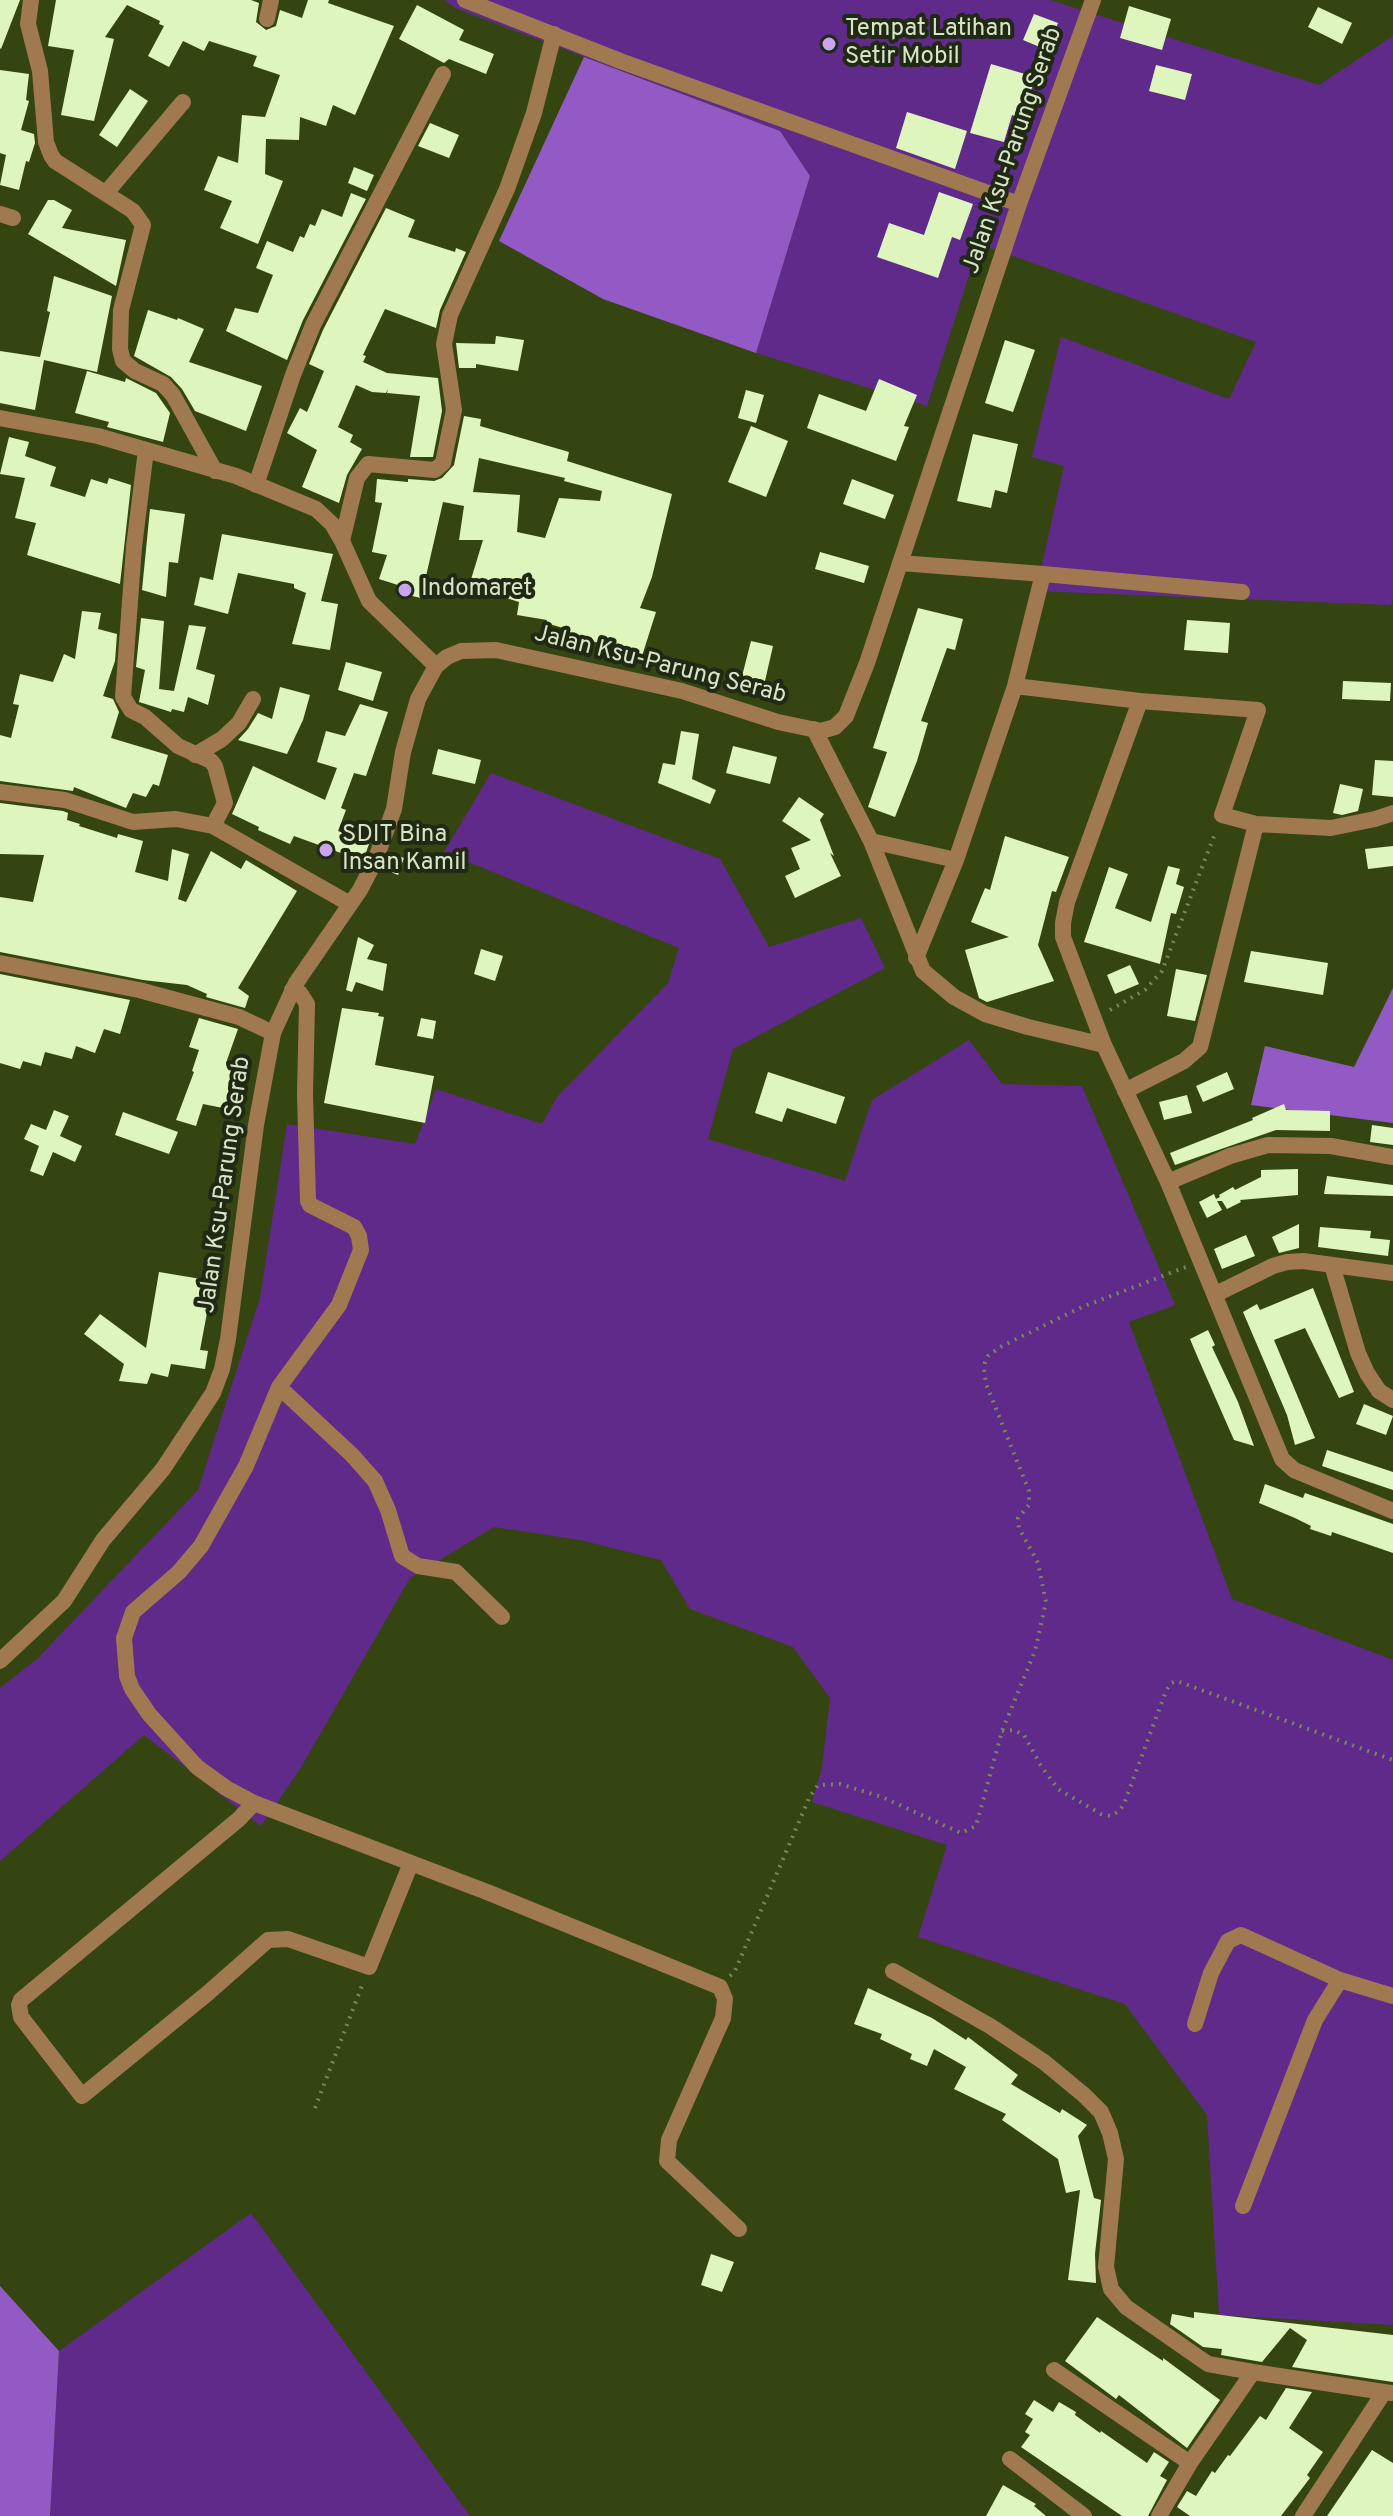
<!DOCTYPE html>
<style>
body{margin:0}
canvas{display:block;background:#344512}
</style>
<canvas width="1393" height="2516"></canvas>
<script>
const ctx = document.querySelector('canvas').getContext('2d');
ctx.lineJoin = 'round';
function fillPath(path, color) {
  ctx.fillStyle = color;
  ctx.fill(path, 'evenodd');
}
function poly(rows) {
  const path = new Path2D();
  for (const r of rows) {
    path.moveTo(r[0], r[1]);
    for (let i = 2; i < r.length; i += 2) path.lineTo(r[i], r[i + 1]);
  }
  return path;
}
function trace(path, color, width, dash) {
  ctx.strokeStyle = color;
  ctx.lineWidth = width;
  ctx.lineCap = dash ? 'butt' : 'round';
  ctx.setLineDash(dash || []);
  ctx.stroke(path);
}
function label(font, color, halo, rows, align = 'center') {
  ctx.font = font + ' Overpass,sans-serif';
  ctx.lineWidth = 8;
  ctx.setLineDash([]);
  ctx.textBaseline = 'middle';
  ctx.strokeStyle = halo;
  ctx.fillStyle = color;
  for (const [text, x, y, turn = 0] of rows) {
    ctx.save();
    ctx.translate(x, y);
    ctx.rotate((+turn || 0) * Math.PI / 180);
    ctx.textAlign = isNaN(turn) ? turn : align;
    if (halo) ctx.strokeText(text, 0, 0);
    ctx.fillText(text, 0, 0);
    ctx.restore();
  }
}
fillPath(poly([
 [445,0,1050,0,1319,85,1393,36,1393,598,1391,605,1036,591,1064,466,1032,457,1061,337,1229,399,1256,342,979,244,927,406,756,353,810,176,780,131,455,8],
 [491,773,720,859,769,947,861,918,885,968,733,1049,708,1139,845,1181,872,1100,969,1040,1002,1084,1082,1086,1175,1305,1129,1322,1232,1599,1393,1660,1393,2325,1219,2315,1207,2115,1125,2004,918,1937,947,1845,812,1802,822,1768,830,1698,793,1647,690,1609,661,1560,580,1540,494,1527,410,1578,300,1769,261,1826,144,1735,0,1861,0,1688,37,1659,198,1490,260,1298,287,1124,415,1144,436,1089,542,1124,557,1097,668,983,679,948,444,852],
 [251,2213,470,2516,50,2516,59,2351]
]), '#5f2a89');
fillPath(poly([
 [584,57,780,131,810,176,756,353,603,299,499,241],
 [1393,988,1393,1123,1251,1105,1265,1046,1354,1067],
 [0,2286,59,2351,50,2516,0,2516]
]), '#935ac6');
fillPath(poly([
 [0,0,20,0,1,49,0,48],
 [56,0,251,0,259,3,256,22,266,30,276,26,280,10,302,18,308,0,329,0,328,3,394,26,355,115,333,105,326,126,300,117,299,140,266,139,265,174,283,181,258,244,220,228,232,201,204,190,218,156,238,163,242,115,265,117,280,75,253,66,257,56,209,41,204,51,183,41,169,67,148,56,164,26,159,24,160,21,127,5,105,37,114,39,94,121,61,115,74,50,48,46],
 [417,5,464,30,459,40,494,54,486,74,449,59,444,63,399,39],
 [1129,6,1171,19,1162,50,1120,38],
 [1318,7,1352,23,1342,44,1308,27],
 [1034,14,1058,23,1047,50,1023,40],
 [991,64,1035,77,1023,119,1012,115,1004,142,970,133],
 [1156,65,1192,74,1185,100,1149,91],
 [0,70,29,74,26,100,29,101,21,130,34,134,35,143,29,162,26,161,19,190,0,185,6,155,0,153],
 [130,89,148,101,117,147,99,135],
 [907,112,967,131,955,169,896,148],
 [430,123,459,135,449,158,418,146],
 [354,167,374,175,367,191,348,183],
 [939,192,973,204,960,240,952,237,938,278,877,257,889,223,924,235],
 [351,193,366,199,303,320,287,360,226,331,235,308,258,313,273,275,256,268,267,241,293,252,300,236,304,238,310,224,315,226,322,209,342,217],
 [48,200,54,200,72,210,62,228,126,240,116,286,28,234],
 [386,208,415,220,408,237,455,252,456,248,466,252,440,310,436,328,385,309,363,355,366,356,363,362,387,373,438,378,442,411,433,457,410,457,420,396,387,393,388,389,386,393,372,392,356,385,338,427,353,435,350,442,362,449,347,475,339,503,302,487,317,450,287,433,300,408,307,412,324,371,309,364,323,330],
 [54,276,112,296,97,372,44,360,35,410,0,403,0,351,40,357,50,312,47,311],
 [148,310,177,320,178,318,204,329,189,362,262,386,246,431,195,411,182,389,171,377,134,356],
 [496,336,524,340,518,371,476,364,476,368,459,368,456,343,495,344],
 [1005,340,1035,350,1013,412,985,403],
 [87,371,125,382,126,378,156,393,170,413,163,442,107,427,109,422,75,413],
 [879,379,917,395,904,426,909,427,896,461,807,428,819,394,866,411],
 [746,390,764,395,756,423,738,418],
 [464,416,481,419,480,426,569,452,567,461,672,494,652,577,640,608,656,612,642,656,569,634,570,630,546,623,547,620,517,615,519,602,469,586,483,540,459,540,464,506,443,502,421,598,399,593,401,586,379,579,387,555,372,552,382,503,375,502,377,479,408,482,408,479,434,481,442,478,454,465],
 [479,458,565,478,564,481,602,491,600,501,559,498,545,538,517,532,520,495,473,492],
 [751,426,788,441,766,497,728,482],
 [973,434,1018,444,1007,493,995,490,991,508,957,501],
 [9,437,29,442,25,456,56,467,50,486,85,497,91,479,107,484,109,478,131,485,120,584,27,555,36,523,15,518,25,478,0,474],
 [852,479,894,495,885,519,843,504],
 [150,509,185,514,178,563,169,562,166,597,142,590],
 [222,534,333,554,321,601,338,604,330,650,292,644,306,593,294,588,294,584,238,573,228,614,194,605,200,577,213,580],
 [820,552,869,566,864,583,815,569],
 [918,608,963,619,955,650,947,648,921,721,928,723,917,761,895,817,868,807,887,752,873,748],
 [82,611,101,613,98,629,117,634,115,661,103,696,113,699,119,712,111,738,168,755,159,786,153,784,146,797,133,793,126,808,74,787,73,791,0,781,0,735,11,738,19,705,13,704,20,674,53,682,64,654,75,659],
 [141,618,164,621,159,689,174,691,189,625,206,627,196,669,215,675,208,705,188,697,184,712,172,709,171,712,139,702,145,670,136,667],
 [1187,620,1230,623,1228,653,1184,650],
 [751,641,773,646,762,694,739,688],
 [346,662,382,672,373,701,338,690],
 [1343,681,1391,683,1390,701,1342,699],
 [280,687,310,695,303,720,287,754,238,740,248,729,258,713,272,719],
 [360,704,388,712,366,776,354,773,341,808,346,810,338,831,369,844,363,861,294,836,290,844,258,830,259,827,232,814,253,766,325,800,337,768,317,762,326,731,345,736],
 [681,731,699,734,692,779,716,790,710,804,658,783,663,763,675,765],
 [733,746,777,757,770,784,726,773],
 [438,749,481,760,475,784,432,774],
 [1375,760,1393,761,1393,797,1372,795],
 [1340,784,1363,789,1358,811,1342,815,1333,813],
 [799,797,824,814,820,820,834,856,830,853,841,876,795,898,785,876,800,869,791,848,811,840,782,821],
 [0,803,63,811,68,813,67,820,80,824,79,826,117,838,118,834,143,841,135,872,168,881,172,849,189,854,178,899,186,902,211,851,241,869,246,860,297,891,238,988,249,996,245,1008,206,997,207,994,187,985,143,980,0,952,0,897,33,902,44,855,0,854],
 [1005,836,1069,857,1056,892,1052,891,1038,945,1054,981,987,1002,979,998,965,950,1009,937,971,922,985,888,990,890],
 [1393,846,1393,866,1368,869,1365,849],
 [390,853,404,858,398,875,383,869],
 [1168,866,1180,869,1176,884,1184,887,1176,914,1171,913,1160,964,1084,942,1109,867,1128,874,1115,908,1151,922],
 [358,937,374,945,367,959,387,964,383,991,356,982,352,992,346,990],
 [481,949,503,956,495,981,474,974],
 [1251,951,1328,963,1323,995,1244,982],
 [1130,965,1139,984,1115,994,1107,975],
 [1176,969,1207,975,1195,1021,1167,1016],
 [0,974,130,1000,120,1034,104,1029,95,1053,76,1046,72,1059,45,1052,41,1066,23,1061,20,1069,0,1063],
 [342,1008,379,1013,378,1016,384,1017,375,1065,434,1076,425,1123,324,1103],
 [199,1018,238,1029,226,1063,237,1066,228,1093,236,1095,233,1110,203,1104,196,1126,176,1120,194,1072,192,1071,199,1050,189,1047],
 [421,1018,436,1021,433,1039,417,1036],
 [768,1072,845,1097,836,1124,787,1108,782,1122,755,1113],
 [1227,1072,1234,1089,1203,1102,1196,1086],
 [1187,1095,1192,1113,1164,1120,1159,1102],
 [1284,1104,1286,1110,1330,1111,1330,1131,1276,1130,1175,1165,1170,1153,1253,1120,1252,1118],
 [54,1110,69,1116,60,1136,82,1146,75,1162,53,1152,43,1176,30,1171,39,1146,24,1139,31,1124,46,1130],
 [123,1112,178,1132,169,1154,115,1135],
 [1372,1125,1393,1128,1393,1145,1370,1142],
 [1298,1169,1298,1195,1240,1200,1241,1202,1227,1209,1222,1201,1217,1201,1222,1210,1207,1218,1199,1202,1214,1194,1216,1199,1220,1197,1219,1195,1233,1187,1235,1190,1261,1177,1261,1170],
 [1327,1176,1393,1185,1393,1196,1324,1194],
 [1299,1224,1299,1248,1279,1253,1272,1237],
 [1320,1227,1371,1231,1370,1238,1390,1240,1388,1256,1318,1247],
 [1246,1235,1255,1256,1222,1269,1214,1249],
 [159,1272,213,1281,200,1350,208,1351,205,1369,171,1364,168,1377,151,1373,147,1384,119,1381,124,1364,84,1334,100,1314,146,1348],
 [1313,1288,1354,1392,1339,1398,1305,1328,1274,1340,1315,1438,1295,1445,1287,1415,1243,1312,1257,1304,1260,1310],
 [1208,1330,1215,1345,1212,1347,1238,1402,1254,1446,1234,1440,1198,1358,1190,1339],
 [1364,1404,1393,1416,1386,1435,1356,1424],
 [1327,1450,1393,1472,1393,1490,1322,1466],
 [1265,1484,1303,1498,1305,1493,1393,1524,1393,1553,1332,1532,1331,1536,1310,1529,1311,1526,1295,1518,1259,1503],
 [868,1988,932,2018,966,2040,968,2037,1018,2075,1011,2084,1060,2113,1062,2109,1087,2125,1078,2136,1094,2198,1101,2200,1095,2254,1096,2283,1068,2280,1080,2190,1066,2193,1058,2159,1002,2120,1006,2114,954,2089,966,2067,934,2049,927,2066,910,2059,912,2054,880,2039,882,2034,854,2024],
 [711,2254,734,2262,722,2292,701,2285],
 [1194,2312,1393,2335,1393,2382,1292,2367,1307,2340,1290,2328,1262,2362,1221,2355,1222,2349,1203,2347,1170,2324,1172,2314,1194,2318],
 [1097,2317,1163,2361,1163,2358,1220,2400,1187,2448,1119,2395,1116,2399,1065,2361],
 [1286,2388,1312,2392,1289,2428,1323,2452,1307,2475,1310,2478,1281,2516,1190,2516,1177,2507,1187,2491,1196,2496,1212,2471,1215,2473,1228,2455,1230,2456,1260,2416,1266,2420],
 [1034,2400,1053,2412,1059,2402,1076,2412,1075,2415,1100,2433,1101,2431,1147,2463,1154,2452,1169,2462,1160,2476,1167,2480,1148,2516,1122,2516,1021,2447,1030,2435,1025,2432,1033,2419,1025,2414],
 [1372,2450,1393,2463,1393,2516,1327,2516],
 [1003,2485,1036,2504,1034,2506,1046,2516,986,2516]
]), '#def5bd');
trace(poly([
 [1110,1010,1145,990,1162,971,1216,831],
 [1002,1731,1014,1730,1024,1735,1041,1766,1058,1789,1101,1814,1111,1816,1119,1811,1124,1804,1166,1691,1171,1683,1177,1681,1393,1760],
 [730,1976,735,1971,810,1796,818,1785,840,1784,882,1797,961,1833,976,1826,1002,1731,1035,1651,1046,1602,1038,1563,1019,1528,1018,1518,1029,1505,1029,1491,986,1384,984,1369,985,1362,988,1356,1000,1347,1082,1307,1186,1267],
 [315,2108,363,1983]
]), '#78875d', 4, [2, 6]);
trace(poly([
 [31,0,28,24,40,71,46,142,51,155,55,161,133,211,143,225,121,310,120,349,123,361,135,371,163,384,173,395,215,471],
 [465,0,623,62,1019,204],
 [267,19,271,0],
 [106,193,183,102],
 [0,214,13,218],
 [0,418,98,436,236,476,316,509,332,524,342,541,369,601,436,666],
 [146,450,134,547,123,697,131,710,145,717,178,746,211,761,215,766,225,803,213,826],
 [256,485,293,375,313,325,443,74],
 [342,541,357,478,368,464,435,470,443,463,454,410,444,344,450,315,507,189,534,113,554,34],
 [900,563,1043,574,1015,686,1140,701,1258,710,1222,815,1256,824],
 [1043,574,1242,592],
 [814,729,871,841,923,971,954,997,985,1014,1028,1027,1104,1045,1168,1182,1282,1459,1294,1470,1393,1511],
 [195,755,222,739,239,723,253,699],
 [0,792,65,800,133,822,176,819,213,826,350,904],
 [871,841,956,860],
 [916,958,956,860,1015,686],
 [0,963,139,990,239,1017,273,1033],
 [292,990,300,993,307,1004,305,1094,308,1201,310,1205,354,1227,359,1236,361,1250,339,1305,279,1387,246,1466,201,1546,179,1572,133,1612,124,1638,127,1676,132,1689,149,1714,197,1767,226,1788,254,1803,487,1892,720,1987,725,1999,723,2018,669,2140,667,2161,739,2229],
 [1104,1045,1063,937,1063,923,1067,902,1140,701],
 [1125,1091,1184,1061,1200,1047,1256,824,1331,828,1375,819,1393,813],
 [1168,1182,1230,1156,1268,1145,1331,1146,1393,1157],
 [1332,1265,1358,1353,1367,1373,1379,1391,1393,1400],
 [1216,1294,1273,1266,1287,1262,1303,1261,1393,1273],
 [279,1387,352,1455,375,1481,388,1510,402,1556,418,1566,456,1572,502,1617],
 [254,1803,239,1819,21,2000,19,2005,21,2017,82,2096,208,1993,268,1940,288,1939,369,1967,411,1863],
 [893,1971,990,2026,1044,2062,1084,2095,1101,2112,1110,2133,1116,2159,1106,2267,1111,2289,1126,2307,1208,2364,1253,2372],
 [1195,2024,1211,1973,1228,1941,1241,1935,1340,1980,1393,1996],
 [1243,2206,1315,2020,1340,1980],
 [1054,2370,1190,2463],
 [1010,2459,1084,2516],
 [1159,2516,1190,2463,1253,2372,1384,2392],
 [1303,2516,1384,2392,1391,2393]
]), '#a07950', 16);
trace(poly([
 [0,1661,64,1601,103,1540,163,1469,213,1393,222,1369,228,1339,256,1125,273,1033,296,983,360,890,375,861,394,809,403,752,418,699,436,666,447,657,461,651,496,650,682,691,778,722,821,731,835,727,846,716,867,663,1019,204,1093,0]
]), '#a07950', 16);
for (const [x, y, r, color] of [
 [829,44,8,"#c9a5ee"],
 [405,590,8,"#c9a5ee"],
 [326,850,8,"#c9a5ee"]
]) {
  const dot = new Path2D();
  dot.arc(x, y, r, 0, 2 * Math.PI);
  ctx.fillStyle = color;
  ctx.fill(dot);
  trace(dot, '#202913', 3);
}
label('24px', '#d8e4c8', '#202913', [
 ["Tempat Latihan",845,30],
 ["Setir Mobil",845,58],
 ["Indomaret",421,590],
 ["SDIT Bina",342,836],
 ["Insan Kamil",342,864]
], 'left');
label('24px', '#d8e4c8', '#202913', [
 ["Jalan Ksu-Parung Serab",1014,151,-71],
 ["Jalan Ksu-Parung Serab",660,666,14],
 ["Jalan Ksu-Parung Serab",226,1185,-82]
]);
</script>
